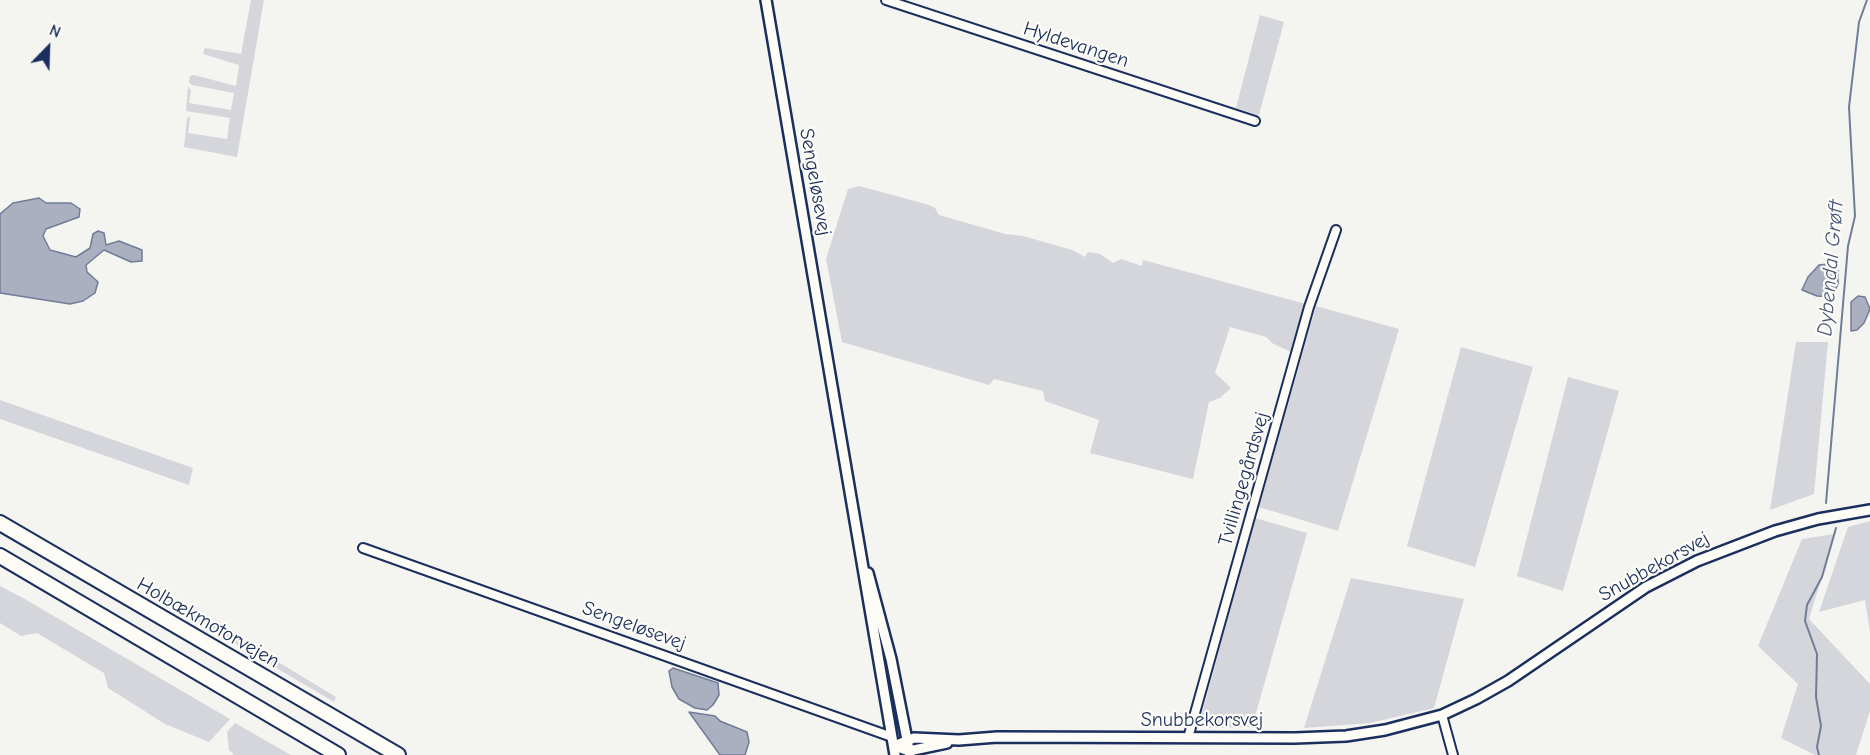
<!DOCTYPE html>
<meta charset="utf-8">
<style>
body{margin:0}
#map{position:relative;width:1870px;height:755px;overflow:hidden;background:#f4f4f1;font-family:"Comic Neue",sans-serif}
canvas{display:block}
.north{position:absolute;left:18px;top:18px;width:60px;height:60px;-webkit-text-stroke:4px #fdfcf7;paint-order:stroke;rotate:23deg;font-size:16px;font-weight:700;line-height:24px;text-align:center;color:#1b2f5e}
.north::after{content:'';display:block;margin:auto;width:21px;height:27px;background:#1b2f5e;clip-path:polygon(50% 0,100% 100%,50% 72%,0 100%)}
</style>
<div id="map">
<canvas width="1870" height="755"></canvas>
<div class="north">N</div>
</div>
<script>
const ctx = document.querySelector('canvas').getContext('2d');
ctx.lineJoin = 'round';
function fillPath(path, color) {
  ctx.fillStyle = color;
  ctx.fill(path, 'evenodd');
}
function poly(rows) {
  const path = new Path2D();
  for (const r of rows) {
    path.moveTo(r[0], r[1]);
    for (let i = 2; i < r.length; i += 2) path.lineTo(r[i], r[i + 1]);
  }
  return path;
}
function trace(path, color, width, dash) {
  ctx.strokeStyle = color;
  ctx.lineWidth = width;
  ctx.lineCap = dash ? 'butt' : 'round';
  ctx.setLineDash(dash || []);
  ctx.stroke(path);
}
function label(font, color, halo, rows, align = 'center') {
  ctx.font = font + ' "Comic Neue",sans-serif';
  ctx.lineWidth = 4.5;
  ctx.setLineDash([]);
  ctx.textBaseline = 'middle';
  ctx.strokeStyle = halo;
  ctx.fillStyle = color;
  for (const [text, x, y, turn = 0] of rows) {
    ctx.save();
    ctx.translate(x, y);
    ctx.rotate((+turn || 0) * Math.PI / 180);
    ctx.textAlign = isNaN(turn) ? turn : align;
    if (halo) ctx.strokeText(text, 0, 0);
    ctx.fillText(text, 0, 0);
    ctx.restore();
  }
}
fillPath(poly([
 [251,0,264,0,237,157,184,147,187,118,190,117,188,133,227,139,230,118,186,111,188,87,191,90,189,103,231,110,234,93,192,85,189,82,190,76,194,75,236,86,239,65,203,54,205,48,241,54],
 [1260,15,1284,22,1259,115,1236,108],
 [859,186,926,204,935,208,939,215,1005,234,1023,236,1072,250,1085,257,1088,252,1100,254,1113,263,1121,259,1142,266,1143,260,1306,304,1293,353,1272,343,1266,337,1230,327,1215,373,1231,388,1220,398,1209,402,1193,479,1090,453,1099,420,1045,401,1043,391,994,379,989,385,842,342,826,259,848,189],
 [1316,306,1399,329,1338,531,1259,507],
 [1796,342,1828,342,1814,494,1770,510],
 [1461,347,1533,367,1475,567,1407,546],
 [1568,377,1619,391,1563,591,1517,576],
 [0,400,193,468,189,485,0,419],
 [1255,518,1307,533,1252,727,1198,728],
 [1870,521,1870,632,1865,600,1819,612,1848,527],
 [1835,534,1809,619,1870,684,1870,711,1856,755,1815,755,1781,738,1798,684,1758,646,1802,539],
 [1351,578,1464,599,1434,708,1370,723,1304,728],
 [151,585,336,697,334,702,146,591],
 [0,586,23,598,230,719,209,742,165,724,108,688,104,673,37,633,21,636,0,623],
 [235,723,291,755,234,755,229,750,227,732]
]), '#d4d6db');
const water = poly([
 [39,198,46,203,71,203,80,209,79,217,46,229,43,236,50,250,76,257,90,248,93,234,98,231,104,233,106,245,119,241,142,250,142,261,131,262,104,250,86,265,87,272,98,282,95,293,83,301,70,304,0,293,0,214,13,203,39,198],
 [1829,264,1838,271,1838,284,1832,297,1817,296,1802,290,1808,277,1819,265,1829,264],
 [1858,296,1865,297,1870,309,1864,323,1857,330,1851,331,1851,302,1858,296],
 [673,668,718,683,719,695,713,705,707,710,695,708,679,699,672,687,669,671,673,668],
 [689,712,715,716,720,721,747,732,749,742,745,755,720,755,689,712]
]);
fillPath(water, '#aab0bf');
trace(water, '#717c98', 1.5);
trace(poly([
 [1826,503,1848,246,1855,216,1849,107,1859,22,1867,0],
 [1819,755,1817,747,1821,726,1816,697,1817,654,1805,621,1807,605,1822,577,1836,528]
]), '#717c98', 2);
const minor = poly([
 [886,0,1255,121],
 [363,548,892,737],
 [1442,715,1453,755],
 [1188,738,1309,307,1336,230]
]);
const tertiary = poly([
 [766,0,895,755],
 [868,573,891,659,910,755],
 [894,746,914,738,959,740,997,737,1295,738,1346,736,1385,730,1442,715,1476,699,1508,681,1646,587,1697,561,1775,531,1818,519,1870,510],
 [894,746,909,751,947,743]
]);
const motorway = poly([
 [0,523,398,755],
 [0,556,338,755]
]);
trace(minor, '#1b2f5e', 12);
trace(tertiary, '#1b2f5e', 14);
trace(motorway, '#1b2f5e', 18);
trace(minor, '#fdfcf7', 8);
trace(tertiary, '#fdfcf7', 9);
trace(motorway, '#fdfcf7', 14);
label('20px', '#1b2f5e', '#fdfcf7', [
 ["Hyldevangen",1076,45,18],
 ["Sengeløsevej",815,182,80],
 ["Tvillingegårdsvej",1244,479,-74],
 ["Snubbekorsvej",1654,567,-29],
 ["Holbækmotorvejen",208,623,30],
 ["Sengeløsevej",634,626,20],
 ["Snubbekorsvej",1202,720]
]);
label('italic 21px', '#46567b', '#fdfcf7', [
 ["Dybendal Grøft",1831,268,-85]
]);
</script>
